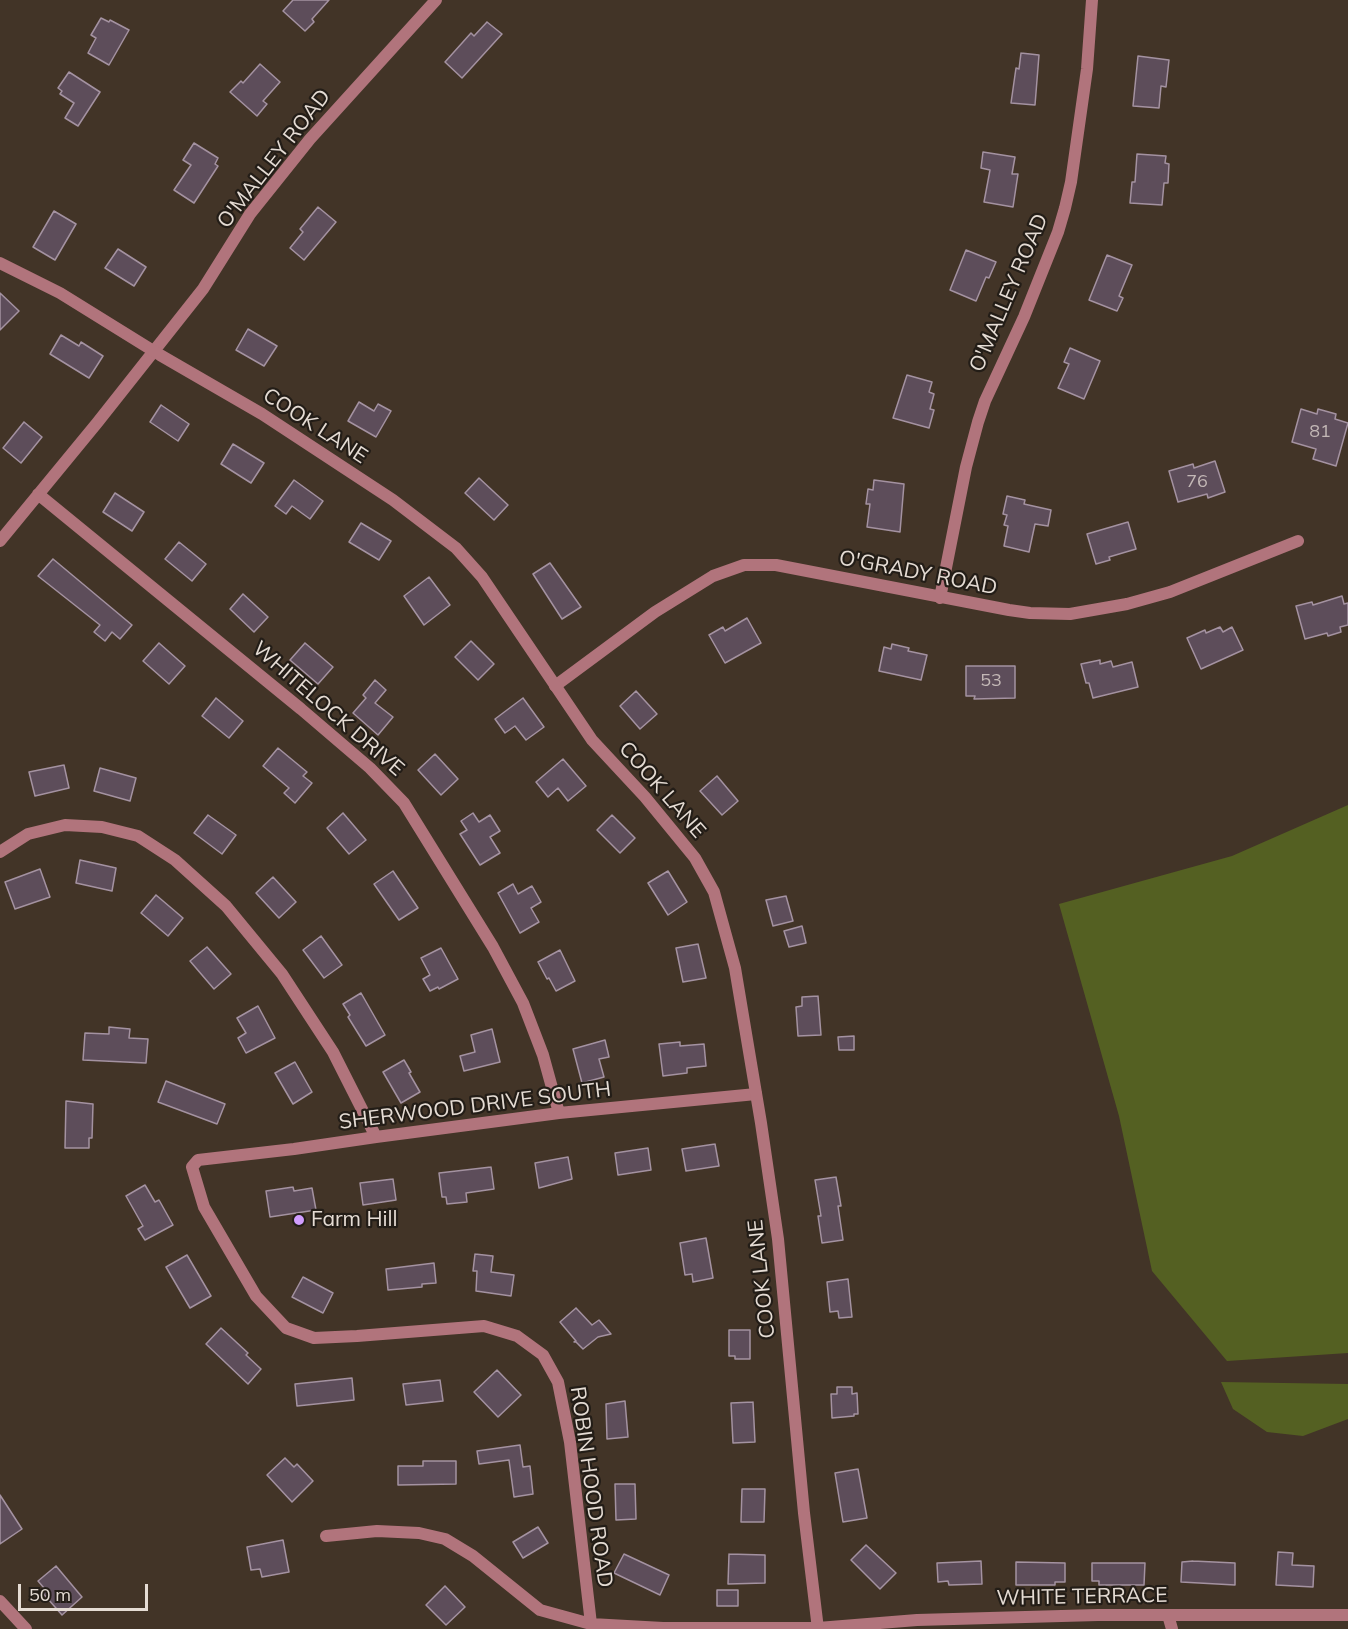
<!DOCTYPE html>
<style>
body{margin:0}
#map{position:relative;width:1348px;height:1629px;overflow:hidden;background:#423427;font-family:Mulish,sans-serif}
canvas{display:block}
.scale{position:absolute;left:18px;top:1584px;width:130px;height:27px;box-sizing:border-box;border:3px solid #e5dcd4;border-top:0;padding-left:8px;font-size:18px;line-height:21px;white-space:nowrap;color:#e5dcd4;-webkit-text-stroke:4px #231d17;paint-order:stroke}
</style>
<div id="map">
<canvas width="1348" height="1629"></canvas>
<div class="scale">50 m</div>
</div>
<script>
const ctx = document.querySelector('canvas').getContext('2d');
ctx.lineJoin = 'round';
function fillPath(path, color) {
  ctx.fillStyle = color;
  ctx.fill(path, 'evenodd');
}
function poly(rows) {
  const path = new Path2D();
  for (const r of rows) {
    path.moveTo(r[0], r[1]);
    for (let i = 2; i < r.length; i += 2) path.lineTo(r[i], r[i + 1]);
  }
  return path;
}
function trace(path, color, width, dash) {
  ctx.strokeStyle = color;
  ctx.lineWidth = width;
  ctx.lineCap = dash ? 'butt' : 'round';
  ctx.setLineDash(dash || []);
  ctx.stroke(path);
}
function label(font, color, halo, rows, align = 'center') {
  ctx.font = font + ' Mulish,sans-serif';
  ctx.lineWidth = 4.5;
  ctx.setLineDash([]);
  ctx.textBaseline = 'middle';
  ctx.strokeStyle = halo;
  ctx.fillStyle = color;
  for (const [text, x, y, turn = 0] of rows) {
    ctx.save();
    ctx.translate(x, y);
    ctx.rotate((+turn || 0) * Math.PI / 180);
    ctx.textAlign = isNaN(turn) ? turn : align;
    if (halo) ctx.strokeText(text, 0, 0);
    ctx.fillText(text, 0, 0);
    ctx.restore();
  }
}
fillPath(poly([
 [1348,805,1348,1353,1227,1361,1152,1271,1119,1116,1059,904,1232,856],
 [1221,1382,1348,1384,1348,1419,1303,1436,1267,1432,1233,1409]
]), '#546022');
const building = poly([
 [293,0,329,0,312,19,314,22,305,31,283,11,293,0],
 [101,18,109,22,110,20,129,30,109,65,88,53,96,38,91,35,101,18],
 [487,22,502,34,462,78,445,62,471,33,474,36,487,22],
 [1021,53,1039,55,1035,105,1011,103,1016,68,1019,69,1021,53],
 [1138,56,1169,60,1166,87,1161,86,1159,108,1133,106,1138,56],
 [260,64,280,82,263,101,267,104,257,116,230,92,241,81,243,83,260,64],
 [69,72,100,92,78,126,65,118,74,103,60,94,62,91,58,88,69,72],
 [194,143,218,158,215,164,218,166,194,203,174,190,191,165,183,160,194,143],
 [983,152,1015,157,1012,174,1018,174,1013,207,984,202,990,170,981,168,983,152],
 [1137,154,1166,156,1165,163,1169,164,1168,183,1164,183,1162,205,1130,203,1132,182,1135,182,1137,154],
 [318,207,336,222,304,260,290,248,303,232,300,229,318,207],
 [54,211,76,224,55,260,33,247,54,211],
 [118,249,146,267,134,286,105,268,118,249],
 [966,250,996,262,989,278,986,277,976,301,950,290,966,250],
 [1107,255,1132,265,1119,296,1123,298,1117,311,1089,300,1107,255],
 [0,293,19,311,0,330,0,293],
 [248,329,277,346,264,366,236,350,248,329],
 [61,335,79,346,81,342,103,356,89,378,50,354,61,335],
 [1070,348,1100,361,1084,399,1058,388,1069,364,1064,362,1070,348],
 [907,375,932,382,929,392,934,394,930,409,934,410,929,428,893,418,907,375],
 [359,402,374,411,378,404,391,411,376,437,348,421,359,402],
 [161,405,189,424,178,441,150,422,161,405],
 [1301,409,1317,414,1318,409,1336,414,1335,419,1348,423,1336,466,1313,459,1316,449,1292,442,1301,409],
 [24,422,42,437,21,463,3,448,24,422],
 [233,444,264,463,251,483,221,464,233,444],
 [1215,461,1225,492,1208,498,1207,494,1178,502,1169,471,1193,464,1194,468,1215,461],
 [479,478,508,505,494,520,465,493,479,478],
 [294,480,323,501,310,519,292,506,286,514,275,506,294,480],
 [874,480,904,484,900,532,867,527,870,504,866,504,868,489,873,490,874,480],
 [115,493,144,512,132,531,103,512,115,493],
 [1007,496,1025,500,1024,504,1051,510,1048,526,1035,524,1029,552,1004,546,1008,526,1004,525,1007,515,1003,514,1007,496],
 [1128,522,1136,549,1109,557,1110,560,1096,564,1087,534,1128,522],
 [361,523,391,541,379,560,349,542,361,523],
 [179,542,206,564,192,581,165,559,179,542],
 [53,559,132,625,120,639,112,632,105,641,94,632,100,625,38,576,53,559],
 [550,563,581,607,562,619,533,574,550,563],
 [429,577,450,605,424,625,404,596,429,577],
 [243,594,268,617,254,632,230,609,243,594],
 [1342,596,1344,604,1348,603,1348,625,1340,627,1341,632,1328,636,1327,633,1305,639,1296,606,1312,602,1313,605,1342,596],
 [747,618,761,643,725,663,709,635,723,627,725,631,747,618],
 [1220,627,1223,632,1232,627,1243,650,1201,669,1187,638,1205,630,1206,633,1220,627],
 [471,641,494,664,478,680,455,657,471,641],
 [159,643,185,666,169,684,143,661,159,643],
 [305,643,333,667,318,684,290,660,305,643],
 [892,644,909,648,908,651,927,655,921,680,879,671,884,647,891,649,892,644],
 [1100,660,1100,664,1111,661,1113,667,1132,662,1138,687,1093,698,1089,683,1086,683,1081,664,1100,660],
 [966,666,1015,666,1015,698,974,699,975,696,966,696,966,666],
 [375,680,386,690,375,703,393,717,378,735,353,713,366,698,363,695,375,680],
 [636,691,657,714,640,729,620,706,636,691],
 [216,698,243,721,229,738,202,716,216,698],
 [523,698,544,727,526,740,515,726,505,733,495,719,523,698],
 [278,748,307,772,303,776,312,783,295,803,284,793,289,788,263,766,278,748],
 [435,754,458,779,441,795,418,770,435,754],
 [563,759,586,786,568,801,558,788,548,797,536,782,563,759],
 [64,765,69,788,35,796,29,772,64,765],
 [100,768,136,778,130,801,94,791,100,768],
 [717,776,738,801,722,815,700,791,717,776],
 [343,813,366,840,349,854,327,828,343,813],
 [473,813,479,822,490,815,500,831,490,837,500,853,480,865,460,834,467,830,461,821,473,813],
 [208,815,236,835,222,854,194,833,208,815],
 [612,815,635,838,620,853,597,830,612,815],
 [80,860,116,868,112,891,76,883,80,860],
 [40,869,50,897,15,909,5,882,40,869],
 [393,871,418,908,399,920,374,884,393,871],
 [668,871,687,902,668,915,648,883,668,871],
 [273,877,296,902,279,918,256,893,273,877],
 [513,884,518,894,532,886,541,902,531,908,539,922,520,933,498,893,513,884],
 [156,895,183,918,168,936,141,913,156,895],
 [786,896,793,921,773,926,766,900,786,896],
 [802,926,806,943,789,947,784,931,802,926],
 [321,936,342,965,324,978,303,950,321,936],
 [698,944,706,978,683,982,676,948,698,944],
 [207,947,231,974,214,989,190,961,207,947],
 [441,948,458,979,439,989,438,987,430,991,423,979,430,975,421,958,441,948],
 [560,950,575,981,556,991,549,978,547,979,538,962,560,950],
 [361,993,385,1035,366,1046,348,1017,350,1015,343,1004,361,993],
 [818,996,821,1035,798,1036,796,1007,802,1006,802,997,818,996],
 [258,1006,275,1038,246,1053,238,1038,246,1033,237,1018,258,1006],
 [109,1027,130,1029,129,1038,148,1039,146,1063,83,1060,85,1033,109,1034,109,1027],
 [492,1029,500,1062,464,1071,460,1056,475,1052,471,1035,492,1029],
 [854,1036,854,1050,839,1050,838,1037,854,1036],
 [605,1040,609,1057,599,1059,604,1077,582,1083,573,1049,605,1040],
 [680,1042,680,1046,704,1044,706,1066,687,1068,687,1073,663,1076,659,1044,680,1042],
 [404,1060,411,1072,409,1073,420,1092,401,1103,383,1072,404,1060],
 [295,1062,312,1092,293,1104,275,1073,295,1062],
 [166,1081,225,1104,217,1124,158,1102,166,1081],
 [66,1101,93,1104,92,1138,89,1138,89,1148,65,1148,66,1101],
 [715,1144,719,1166,686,1171,682,1149,715,1144],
 [648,1148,651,1170,618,1175,615,1153,648,1148],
 [568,1157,572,1179,539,1188,535,1163,568,1157],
 [491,1167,494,1189,466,1193,467,1202,447,1204,446,1197,442,1197,439,1173,491,1167],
 [836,1177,841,1206,838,1206,843,1240,822,1243,818,1216,821,1216,815,1180,836,1177],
 [393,1179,396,1200,363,1205,360,1183,393,1179],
 [145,1185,155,1202,159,1200,173,1225,145,1240,138,1229,143,1226,126,1196,145,1185],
 [293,1187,294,1191,312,1188,316,1210,270,1217,266,1191,293,1187],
 [706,1238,713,1278,693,1282,692,1274,685,1275,680,1243,706,1238],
 [475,1254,493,1256,491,1272,514,1275,511,1296,476,1291,477,1271,473,1271,475,1254],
 [187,1255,211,1296,190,1308,166,1267,187,1255],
 [434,1263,436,1283,422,1284,422,1287,388,1290,386,1269,434,1263],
 [303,1277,333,1293,323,1313,292,1297,303,1277],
 [848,1279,852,1317,839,1318,838,1311,830,1312,827,1282,848,1279],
 [576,1308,592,1325,599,1320,611,1334,598,1337,583,1349,576,1342,574,1342,576,1341,560,1322,576,1308],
 [221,1328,248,1353,246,1355,261,1369,248,1384,206,1344,221,1328],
 [729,1330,750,1330,750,1359,735,1359,735,1356,729,1356,729,1330],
 [497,1370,521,1395,498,1417,474,1392,497,1370],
 [352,1378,354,1400,297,1406,295,1384,352,1378],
 [440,1380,443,1401,406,1405,403,1384,440,1380],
 [837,1387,852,1387,852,1394,857,1393,858,1414,854,1414,854,1416,832,1418,831,1394,837,1394,837,1387],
 [625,1401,628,1437,607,1439,606,1404,625,1401],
 [753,1402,755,1442,733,1443,731,1403,753,1402],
 [520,1445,523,1467,530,1466,533,1494,514,1497,509,1460,479,1464,477,1451,520,1445],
 [285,1458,294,1467,297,1464,313,1481,292,1502,267,1475,285,1458],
 [423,1461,456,1461,456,1484,398,1485,398,1466,423,1466,423,1461],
 [858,1469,867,1518,843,1522,835,1473,858,1469],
 [615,1484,635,1484,636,1519,616,1520,615,1484],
 [742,1489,765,1489,764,1522,741,1522,742,1489],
 [0,1495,22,1529,0,1544,0,1495],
 [538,1527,548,1543,523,1558,513,1542,538,1527],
 [283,1540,289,1572,262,1577,260,1569,251,1570,247,1547,283,1540],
 [866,1545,896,1573,880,1589,851,1560,866,1545],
 [1278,1552,1293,1553,1292,1565,1314,1566,1313,1587,1276,1585,1278,1552],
 [624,1554,669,1575,660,1595,614,1573,624,1554],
 [729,1554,765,1555,765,1583,728,1584,729,1554],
 [981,1561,982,1584,949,1585,948,1581,938,1582,937,1563,981,1561],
 [1193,1561,1235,1563,1235,1585,1181,1582,1182,1562,1193,1561],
 [1016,1562,1065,1563,1065,1582,1055,1582,1055,1585,1016,1585,1016,1562],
 [1092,1563,1145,1563,1144,1585,1099,1585,1099,1581,1092,1581,1092,1563],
 [56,1566,82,1597,62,1615,41,1591,44,1588,38,1581,56,1566],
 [445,1586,465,1607,446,1625,426,1605,445,1586],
 [717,1590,738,1590,738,1606,717,1606,717,1590]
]);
fillPath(building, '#5d4d5a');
trace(building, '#a492a1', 1.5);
trace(poly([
 [38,494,301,709,370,768,404,803,493,947,523,1003,543,1055,559,1113],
 [0,541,97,423,203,289,250,214,310,139,436,0],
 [940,598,966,467,978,422,985,401,1024,317,1058,232,1065,208,1071,182,1087,69,1092,0],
 [555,686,655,612,713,576,744,565,776,565,1009,610,1030,613,1070,614,1127,604,1170,592,1298,541],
 [0,852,28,834,65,825,102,827,138,836,175,860,226,906,282,974,333,1052,376,1137],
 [326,1536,377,1531,419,1533,445,1539,473,1556,540,1610,591,1624,663,1628,818,1628,917,1620,1098,1615,1348,1615],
 [0,1601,26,1629],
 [1168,1615,1172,1629],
 [591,1624,570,1442,558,1382,543,1355,517,1336,484,1326,357,1336,314,1338,286,1328,256,1296,204,1207,192,1167,198,1160,294,1149,376,1137,559,1113,756,1094]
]), '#b1747c', 12);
trace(poly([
 [0,263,60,293,160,355,262,414,393,500,456,548,482,577,592,740,645,797,695,858,714,892,735,968,761,1123,778,1239,804,1513,818,1629]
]), '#b1747c', 12);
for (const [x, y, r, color] of [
 [299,1220,6,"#d19dfe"]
]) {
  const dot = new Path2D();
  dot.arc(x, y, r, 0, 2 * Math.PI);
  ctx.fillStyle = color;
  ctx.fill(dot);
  trace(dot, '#231d17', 2);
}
label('18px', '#c3b8b6', null, [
 ["81",1320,432],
 ["76",1197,482],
 ["53",991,681]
]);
label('21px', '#e5dcd4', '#231d17', [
 ["O'MALLEY ROAD",274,159,-52],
 ["O'MALLEY ROAD",1009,293,-67],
 ["COOK LANE",315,426,33],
 ["O'GRADY ROAD",918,573,11],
 ["WHITELOCK DRIVE",328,709,41],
 ["COOK LANE",662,790,49],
 ["SHERWOOD DRIVE SOUTH",475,1106,-7],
 ["COOK LANE",762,1279,-96],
 ["ROBIN HOOD ROAD",591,1487,82],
 ["WHITE TERRACE",1082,1597,-1]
]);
label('21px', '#e5dcd4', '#231d17', [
 ["Farm Hill",311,1220]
], 'left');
</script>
